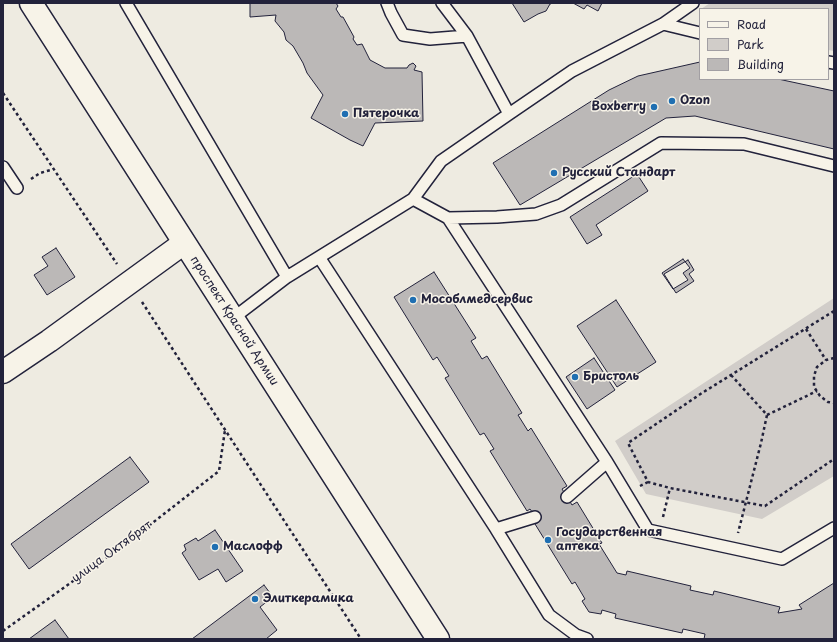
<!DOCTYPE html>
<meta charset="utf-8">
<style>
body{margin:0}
#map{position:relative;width:837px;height:642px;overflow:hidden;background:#eeebe1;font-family:"Playpen Sans",sans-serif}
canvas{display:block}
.frame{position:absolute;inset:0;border:4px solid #22223b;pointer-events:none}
.legend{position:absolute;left:699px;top:8px;width:130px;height:72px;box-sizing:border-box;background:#f7f3e8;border:1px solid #a29fa3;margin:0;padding:5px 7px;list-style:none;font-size:12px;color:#22223b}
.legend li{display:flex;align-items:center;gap:8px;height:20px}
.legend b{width:20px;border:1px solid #a29fa3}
</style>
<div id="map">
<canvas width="837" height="642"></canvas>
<div class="frame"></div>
<ul class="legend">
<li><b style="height:5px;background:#f7f3e8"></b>Road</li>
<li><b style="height:11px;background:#d1cdc9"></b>Park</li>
<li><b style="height:11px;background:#bbb8b7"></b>Building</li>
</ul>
</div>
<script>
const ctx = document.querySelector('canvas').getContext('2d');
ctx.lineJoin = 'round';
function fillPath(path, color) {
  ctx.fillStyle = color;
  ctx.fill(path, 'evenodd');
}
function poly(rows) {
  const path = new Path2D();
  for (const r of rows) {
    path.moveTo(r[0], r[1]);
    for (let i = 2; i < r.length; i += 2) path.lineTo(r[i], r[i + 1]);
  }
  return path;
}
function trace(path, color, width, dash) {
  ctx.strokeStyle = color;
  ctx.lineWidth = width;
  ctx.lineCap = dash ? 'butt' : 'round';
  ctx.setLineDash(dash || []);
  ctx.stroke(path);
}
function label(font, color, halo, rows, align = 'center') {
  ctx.font = font + ' "Playpen Sans",sans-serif';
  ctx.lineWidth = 3;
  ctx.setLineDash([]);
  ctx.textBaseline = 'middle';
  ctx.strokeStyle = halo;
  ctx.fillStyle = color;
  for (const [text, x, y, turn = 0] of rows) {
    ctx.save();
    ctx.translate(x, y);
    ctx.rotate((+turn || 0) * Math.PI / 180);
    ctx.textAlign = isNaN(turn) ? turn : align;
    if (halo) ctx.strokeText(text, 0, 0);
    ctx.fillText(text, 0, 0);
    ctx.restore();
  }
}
fillPath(poly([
 [710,3,834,3,834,51,828,50,828,9,701,9],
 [834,298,834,476,762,519,646,494,615,441]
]), '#d1cdc9');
const building = poly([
 [250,3,336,3,338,6,336,9,341,17,343,17,354,37,353,39,357,45,362,44,370,60,385,68,407,68,409,65,413,63,416,66,414,70,422,72,423,121,375,123,363,146,350,140,311,118,323,95,307,73,303,63,293,46,286,40,284,32,275,21,276,15,250,17,250,3],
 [512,3,553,3,550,4,546,11,538,14,524,22,512,3],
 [573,3,602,3,598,11,587,5,584,9,573,3],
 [700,62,700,79,778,79,834,91,834,149,695,116,666,118,520,205,493,163,609,90,638,76,700,62],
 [637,174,648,191,596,225,602,235,587,244,570,217,637,174],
 [56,248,75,277,47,295,34,275,48,266,42,257,56,248],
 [683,259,690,268,683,273,688,280,673,289,662,273,683,259],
 [688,260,694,270,689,274,694,281,676,293,664,274,688,260],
 [434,272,476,338,471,341,482,359,487,356,522,413,518,415,528,431,531,428,567,486,562,489,572,505,577,502,602,543,599,544,617,573,626,575,627,571,691,586,690,590,713,595,714,591,780,607,778,613,802,609,799,605,834,583,834,639,822,639,821,638,820,639,704,639,705,634,683,629,682,633,615,618,616,614,602,610,601,614,589,612,582,601,585,599,575,582,572,584,535,524,539,522,530,509,527,511,490,451,494,449,484,433,480,435,445,378,449,376,437,357,433,360,394,297,434,272],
 [616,300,656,362,617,387,577,326,616,300],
 [594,358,615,390,587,409,566,377,594,358],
 [130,457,149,482,29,569,11,544,130,457],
 [215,530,243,571,226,582,218,569,199,580,182,553,186,550,184,545,196,538,198,541,215,530],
 [264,585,273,597,260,607,277,630,266,639,192,639,264,585],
 [55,620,69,639,29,639,55,620]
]);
fillPath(building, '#bbb8b7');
trace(building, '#22223b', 1);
const lane = poly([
 [126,3,287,277],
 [387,3,391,13,403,35,430,39,467,36],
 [442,3,467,36,509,114],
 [663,24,700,33],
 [828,62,834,63],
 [3,167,17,188],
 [413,199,448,218,497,217,536,214,561,205,661,143,744,144,834,166],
 [448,218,607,462,648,530,782,559,834,528],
 [319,257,496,529,549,615,576,635,587,639],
 [232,319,287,277,413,199,441,161,509,114,572,71,663,24,693,3],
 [567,497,607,462],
 [496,529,535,517]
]);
const street = poly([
 [3,372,49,341,184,243]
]);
const secondary = poly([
 [31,3,438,639]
]);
trace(lane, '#22223b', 14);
trace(street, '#22223b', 25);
trace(secondary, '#22223b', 25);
trace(poly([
 [3,93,117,264],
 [31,179,40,173,54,169],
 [142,302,361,639],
 [834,311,702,393,628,443,648,482,670,488,765,506,834,459],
 [806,329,826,360],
 [834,358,826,360,817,367,814,376,814,387,820,396,828,402,834,403],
 [731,375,767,415,761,443,738,533],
 [767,415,817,391],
 [640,486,648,482],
 [663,517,670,488],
 [3,631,128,542,219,471,225,430]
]), '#22223b', 2.5, [3, 3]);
trace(lane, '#f7f3e8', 11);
trace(street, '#f7f3e8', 22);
trace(secondary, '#f7f3e8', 22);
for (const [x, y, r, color] of [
 [672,101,4,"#1f6fb2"],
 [654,107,4,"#1f6fb2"],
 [345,114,4,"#1f6fb2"],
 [554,173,4,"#1f6fb2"],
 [413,300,4,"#1f6fb2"],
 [575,377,4,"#1f6fb2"],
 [548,540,4,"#1f6fb2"],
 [215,547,4,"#1f6fb2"],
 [255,599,4,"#1f6fb2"]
]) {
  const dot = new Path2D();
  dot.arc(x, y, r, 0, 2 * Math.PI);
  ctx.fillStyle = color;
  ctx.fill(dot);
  trace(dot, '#f7f3e8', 1.5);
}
label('bold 12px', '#22223b', '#f7f3e8', [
 ["Ozon",680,101],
 ["Boxberry",646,107,"right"],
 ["Пятерочка",353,114],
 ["Русский Стандарт",562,173],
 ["Мособлмедсервис",421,300],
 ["Бристоль",583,377],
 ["Государственная",556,533],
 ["аптека",556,547],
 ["Маслофф",223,547],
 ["Элиткерамика",263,599]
], 'left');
label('12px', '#22223b', '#f7f3e8', [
 ["проспект Красной Армии",234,321,57],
 ["улица Октябрят",112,552,-36]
]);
</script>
